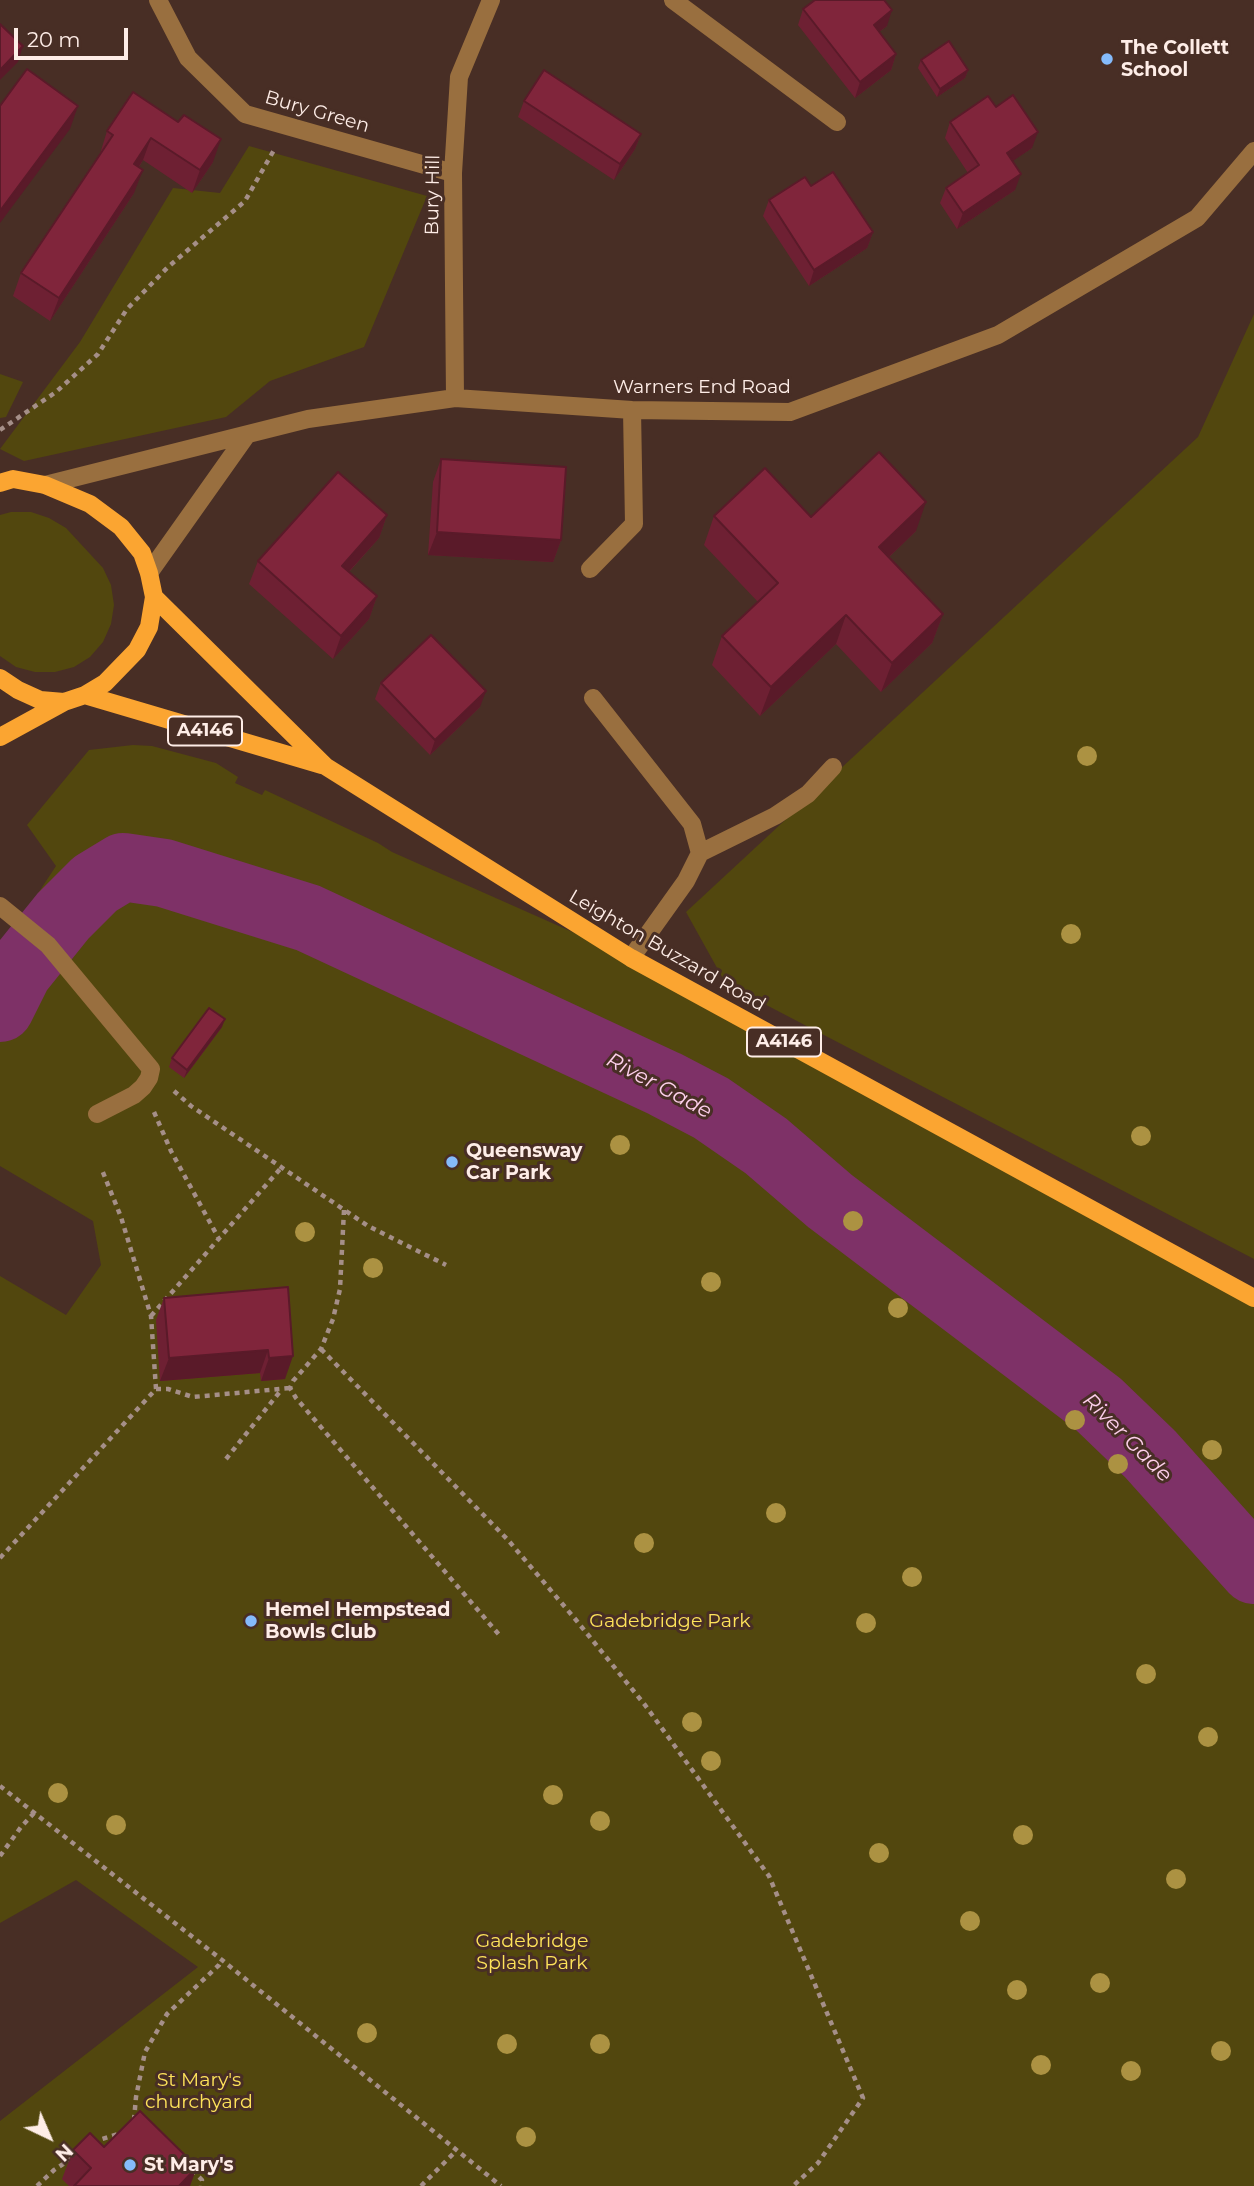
<!DOCTYPE html>
<style>
body{margin:0}
#map{position:relative;width:1254px;height:2186px;overflow:hidden;background:#482e25;font-family:Montserrat,sans-serif}
canvas{display:block}
.north{position:absolute;left:14px;top:2102px;width:70px;height:70px;-webkit-text-stroke:5px #482e25;paint-order:stroke;rotate:136deg;font-size:19px;font-weight:700;line-height:28px;text-align:center;color:#feede7}
.north::after{content:'';display:block;margin:auto;width:24px;height:32px;background:#feede7;clip-path:polygon(50% 0,100% 100%,50% 72%,0 100%)}
.scale{position:absolute;left:14px;top:28px;width:114px;height:32px;box-sizing:border-box;border:4px solid #feede7;border-top:0;padding-left:9px;font-size:21px;line-height:24px;white-space:nowrap;color:#feede7;-webkit-text-stroke:5px #482e25;paint-order:stroke}
</style>
<div id="map">
<canvas width="1254" height="2186"></canvas>
<div class="north">N</div>
<div class="scale">20 m</div>
</div>
<script>
const ctx = document.querySelector('canvas').getContext('2d');
ctx.lineJoin = 'round';
function fillPath(path, color) {
  ctx.fillStyle = color;
  ctx.fill(path, 'evenodd');
}
function poly(rows) {
  const path = new Path2D();
  for (const r of rows) {
    path.moveTo(r[0], r[1]);
    for (let i = 2; i < r.length; i += 2) path.lineTo(r[i], r[i + 1]);
  }
  return path;
}
function trace(path, color, width, dash) {
  ctx.strokeStyle = color;
  ctx.lineWidth = width;
  ctx.lineCap = dash ? 'butt' : 'round';
  ctx.setLineDash(dash || []);
  ctx.stroke(path);
}
function label(font, color, halo, rows, align = 'center') {
  ctx.font = font + ' Montserrat,sans-serif';
  ctx.lineWidth = 6;
  ctx.setLineDash([]);
  ctx.textBaseline = 'middle';
  ctx.strokeStyle = halo;
  ctx.fillStyle = color;
  for (const [text, x, y, turn = 0] of rows) {
    ctx.save();
    ctx.translate(x, y);
    ctx.rotate((+turn || 0) * Math.PI / 180);
    ctx.textAlign = isNaN(turn) ? turn : align;
    if (halo) ctx.strokeText(text, 0, 0);
    ctx.fillText(text, 0, 0);
    ctx.restore();
  }
}
fillPath(poly([
 [249,146,427,196,364,347,270,381,226,417,24,461,0,449,80,342,173,188,220,193],
 [1254,314,1254,1259,726,984,686,912,1198,437],
 [0,374,23,382,6,417,0,418],
 [11,512,31,512,49,518,66,528,103,568,111,585,114,605,111,624,103,642,90,657,74,667,55,672,35,672,16,667,0,656,0,515],
 [133,745,152,746,216,763,238,777,235,783,262,795,265,790,378,843,392,852,631,958,1254,1298,1254,2186,0,2186,0,2121,198,1967,76,1880,0,1923,0,1276,66,1315,101,1265,93,1221,0,1166,0,951,56,866,27,825,89,750]
]), '#52470e');
trace(poly([
 [0,1008,18,972,63,916,95,884,123,867,164,873,308,918,665,1084,711,1108,766,1146,830,1201,1098,1404,1150,1454,1254,1570]
]), '#7e3167', 68);
trace(poly([
 [0,430,56,392,98,354,127,309,167,268,245,201,274,150],
 [174,1091,191,1106,368,1226,446,1265],
 [154,1112,171,1151,219,1239],
 [344,1210,340,1289,333,1319,321,1349,293,1381,290,1388,296,1398,501,1637],
 [151,1316,281,1168],
 [321,1349,508,1540,576,1620,645,1705,769,1876,863,2098,818,2163,793,2186],
 [156,1389,168,1389,193,1397,290,1388],
 [226,1459,282,1389],
 [0,1558,156,1389,151,1316,121,1217,102,1170],
 [0,1786,222,1960,501,2186],
 [0,1856,21,1827,34,1813],
 [134,2120,136,2097,145,2052,167,2014,219,1965,222,1960],
 [94,2144,102,2139,121,2133],
 [192,2170,202,2180,201,2186],
 [37,2186,54,2170,72,2158],
 [421,2186,456,2151]
]), '#a58f88', 4.5, [5, 5]);
trace(poly([
 [158,0,188,58,245,114,453,173],
 [673,0,837,122],
 [455,398,453,173,459,77,491,0],
 [45,485,308,419,455,398,632,410,790,412,998,335,1197,218,1254,151],
 [590,569,634,524,632,410],
 [149,573,246,436],
 [593,698,692,824,700,853,686,881,631,958],
 [700,853,775,816,808,794,833,767],
 [0,906,48,945,151,1069,149,1078,143,1087,134,1095,97,1114]
]), '#996f3f', 18);
trace(poly([
 [0,483,13,479,45,485,90,504,121,527,142,553,149,573,154,597,149,627,137,650,105,683,85,695,64,702,40,700,18,690,0,678],
 [154,597,325,766,631,958,1254,1298],
 [85,695,322,765],
 [0,737,64,702]
]), '#fba531', 18);
ctx.fillStyle = '#ac9242';
for (const [x, y] of [
 [1087,756],
 [1071,934],
 [1141,1136],
 [620,1145],
 [853,1221],
 [305,1232],
 [373,1268],
 [711,1282],
 [898,1308],
 [1075,1420],
 [1212,1450],
 [1118,1464],
 [776,1513],
 [644,1543],
 [912,1577],
 [866,1623],
 [1146,1674],
 [692,1722],
 [1208,1737],
 [711,1761],
 [58,1793],
 [553,1795],
 [600,1821],
 [116,1825],
 [1023,1835],
 [879,1853],
 [1176,1879],
 [970,1921],
 [1100,1983],
 [1017,1990],
 [367,2033],
 [507,2044],
 [600,2044],
 [1221,2051],
 [1041,2065],
 [1131,2071],
 [526,2137]
]) {
  ctx.beginPath();
  ctx.arc(x, y, 10, 0, 2 * Math.PI);
  ctx.fill();
}
fillPath(poly([
 [803,9,887,26,879,32,896,54,891,70,855,98,798,25],
 [921,60,968,70,965,78,937,97,918,68],
 [133,92,213,162,192,193,143,160,139,167,134,193,50,321,13,296,21,273,100,154,107,131],
 [524,101,641,134,635,149,614,180,518,117],
 [996,107,1032,148,1012,161,1015,190,957,229,940,203,946,188,968,173,945,138,950,122],
 [811,186,873,232,867,248,809,286,763,216,769,200],
 [441,459,561,540,553,562,428,555,433,482],
 [387,515,379,538,349,572,377,596,369,619,333,659,249,584,258,561],
 [714,516,811,517,916,531,889,557,943,614,932,643,881,692,836,644,760,716,712,665,722,636,758,602,704,545],
 [381,683,480,707,430,755,375,699],
 [222,1027,184,1078,169,1067,172,1058],
 [288,1287,285,1379,261,1381,260,1373,160,1381,156,1320,164,1298],
 [104,2147,190,2186,69,2186,62,2179,73,2150]
]), '#6e2033');
fillPath(poly([
 [892,10,887,26,868,40,874,25],
 [23,46,18,62,0,80,0,70],
 [896,54,891,70,855,98,860,82],
 [968,70,965,78,937,97,940,89],
 [78,106,70,129,0,223,0,211],
 [1038,132,1032,148,1001,169,1007,153],
 [641,134,635,149,614,180,620,164],
 [151,138,143,160,126,187,134,164],
 [221,139,213,162,192,193,200,170],
 [143,170,134,193,50,321,59,298],
 [1021,174,1015,190,957,229,963,213],
 [873,232,867,248,809,286,814,270],
 [926,502,916,531,869,576,879,547],
 [387,515,379,538,334,588,342,566],
 [437,532,561,540,553,562,428,555],
 [377,596,369,619,333,659,341,636],
 [943,614,932,643,881,692,892,663],
 [846,615,836,644,760,716,771,687],
 [486,691,480,707,430,755,435,740],
 [225,1019,222,1027,184,1078,187,1070],
 [268,1350,260,1373,160,1381,169,1358],
 [293,1356,285,1379,261,1381,269,1358],
 [197,2167,190,2186,179,2186]
]), '#5a1a29');
const building = poly([
 [815,0,884,0,892,10,874,25,896,54,860,82,803,9,815,0],
 [0,24,23,46,0,70,0,24],
 [949,41,968,70,940,89,921,60,949,41],
 [27,69,78,106,0,211,0,106,27,69],
 [544,70,641,134,620,164,524,101,544,70],
 [133,92,178,122,184,115,221,139,200,170,151,138,134,164,143,170,59,298,21,273,113,135,107,131,133,92],
 [1013,95,1038,132,1007,153,1021,174,963,213,946,188,979,165,950,122,988,96,996,107,1013,95],
 [833,172,873,232,814,270,769,200,805,177,811,186,833,172],
 [879,452,926,502,879,547,943,614,892,663,846,615,771,687,722,636,778,583,714,516,765,468,811,517,879,452],
 [441,459,566,467,561,540,437,532,441,459],
 [338,472,387,515,342,566,377,596,341,636,258,561,338,472],
 [431,635,486,691,435,740,381,683,431,635],
 [209,1008,225,1019,187,1070,172,1058,209,1008],
 [288,1287,293,1356,269,1358,268,1350,169,1358,164,1298,288,1287],
 [140,2111,197,2167,179,2186,74,2186,91,2168,73,2150,90,2133,104,2147,140,2111]
]);
fillPath(building, '#80253b');
trace(building, '#5a1a29', 2);
for (const [x, y, r, color] of [
 [1107,59,7,"#85bbfb"],
 [452,1162,7,"#85bbfb"],
 [251,1621,7,"#85bbfb"],
 [130,2165,7,"#85bbfb"]
]) {
  const dot = new Path2D();
  dot.arc(x, y, r, 0, 2 * Math.PI);
  ctx.fillStyle = color;
  ctx.fill(dot);
  trace(dot, '#482e25', 2.5);
}
for (const [x, y, w] of [
 [205,731,74],
 [784,1042,74]
]) {
  const box = new Path2D();
  box.roundRect(x - w / 2, y - 14.5, w, 29, 5);
  ctx.fillStyle = '#482e25';
  ctx.fill(box);
  trace(box, '#feede7', 2);
}
label('bold 18px', '#feede7', null, [
 ["A4146",205,731],
 ["A4146",784,1042]
]);
label('bold 19px', '#feede7', '#482e25', [
 ["The Collett",1121,48],
 ["School",1121,70],
 ["Queensway",466,1151],
 ["Car Park",466,1173],
 ["Hemel Hempstead",265,1610],
 ["Bowls Club",265,1632],
 ["St Mary's",144,2165]
], 'left');
label('19px', '#feede7', '#482e25', [
 ["Bury Green",317,112,16],
 ["Bury Hill",433,195,-89],
 ["Warners End Road",702,387],
 ["Leighton Buzzard Road",667,951,30]
]);
label('19px', '#fee35a', '#482e25', [
 ["Gadebridge Park",670,1621],
 ["Gadebridge",532,1941],
 ["Splash Park",532,1963],
 ["St Mary's",199,2080],
 ["churchyard",199,2102]
]);
label('italic 21px', '#fdcfeb', '#482e25', [
 ["River Gade",659,1086,28],
 ["River Gade",1127,1438,45]
]);
</script>
